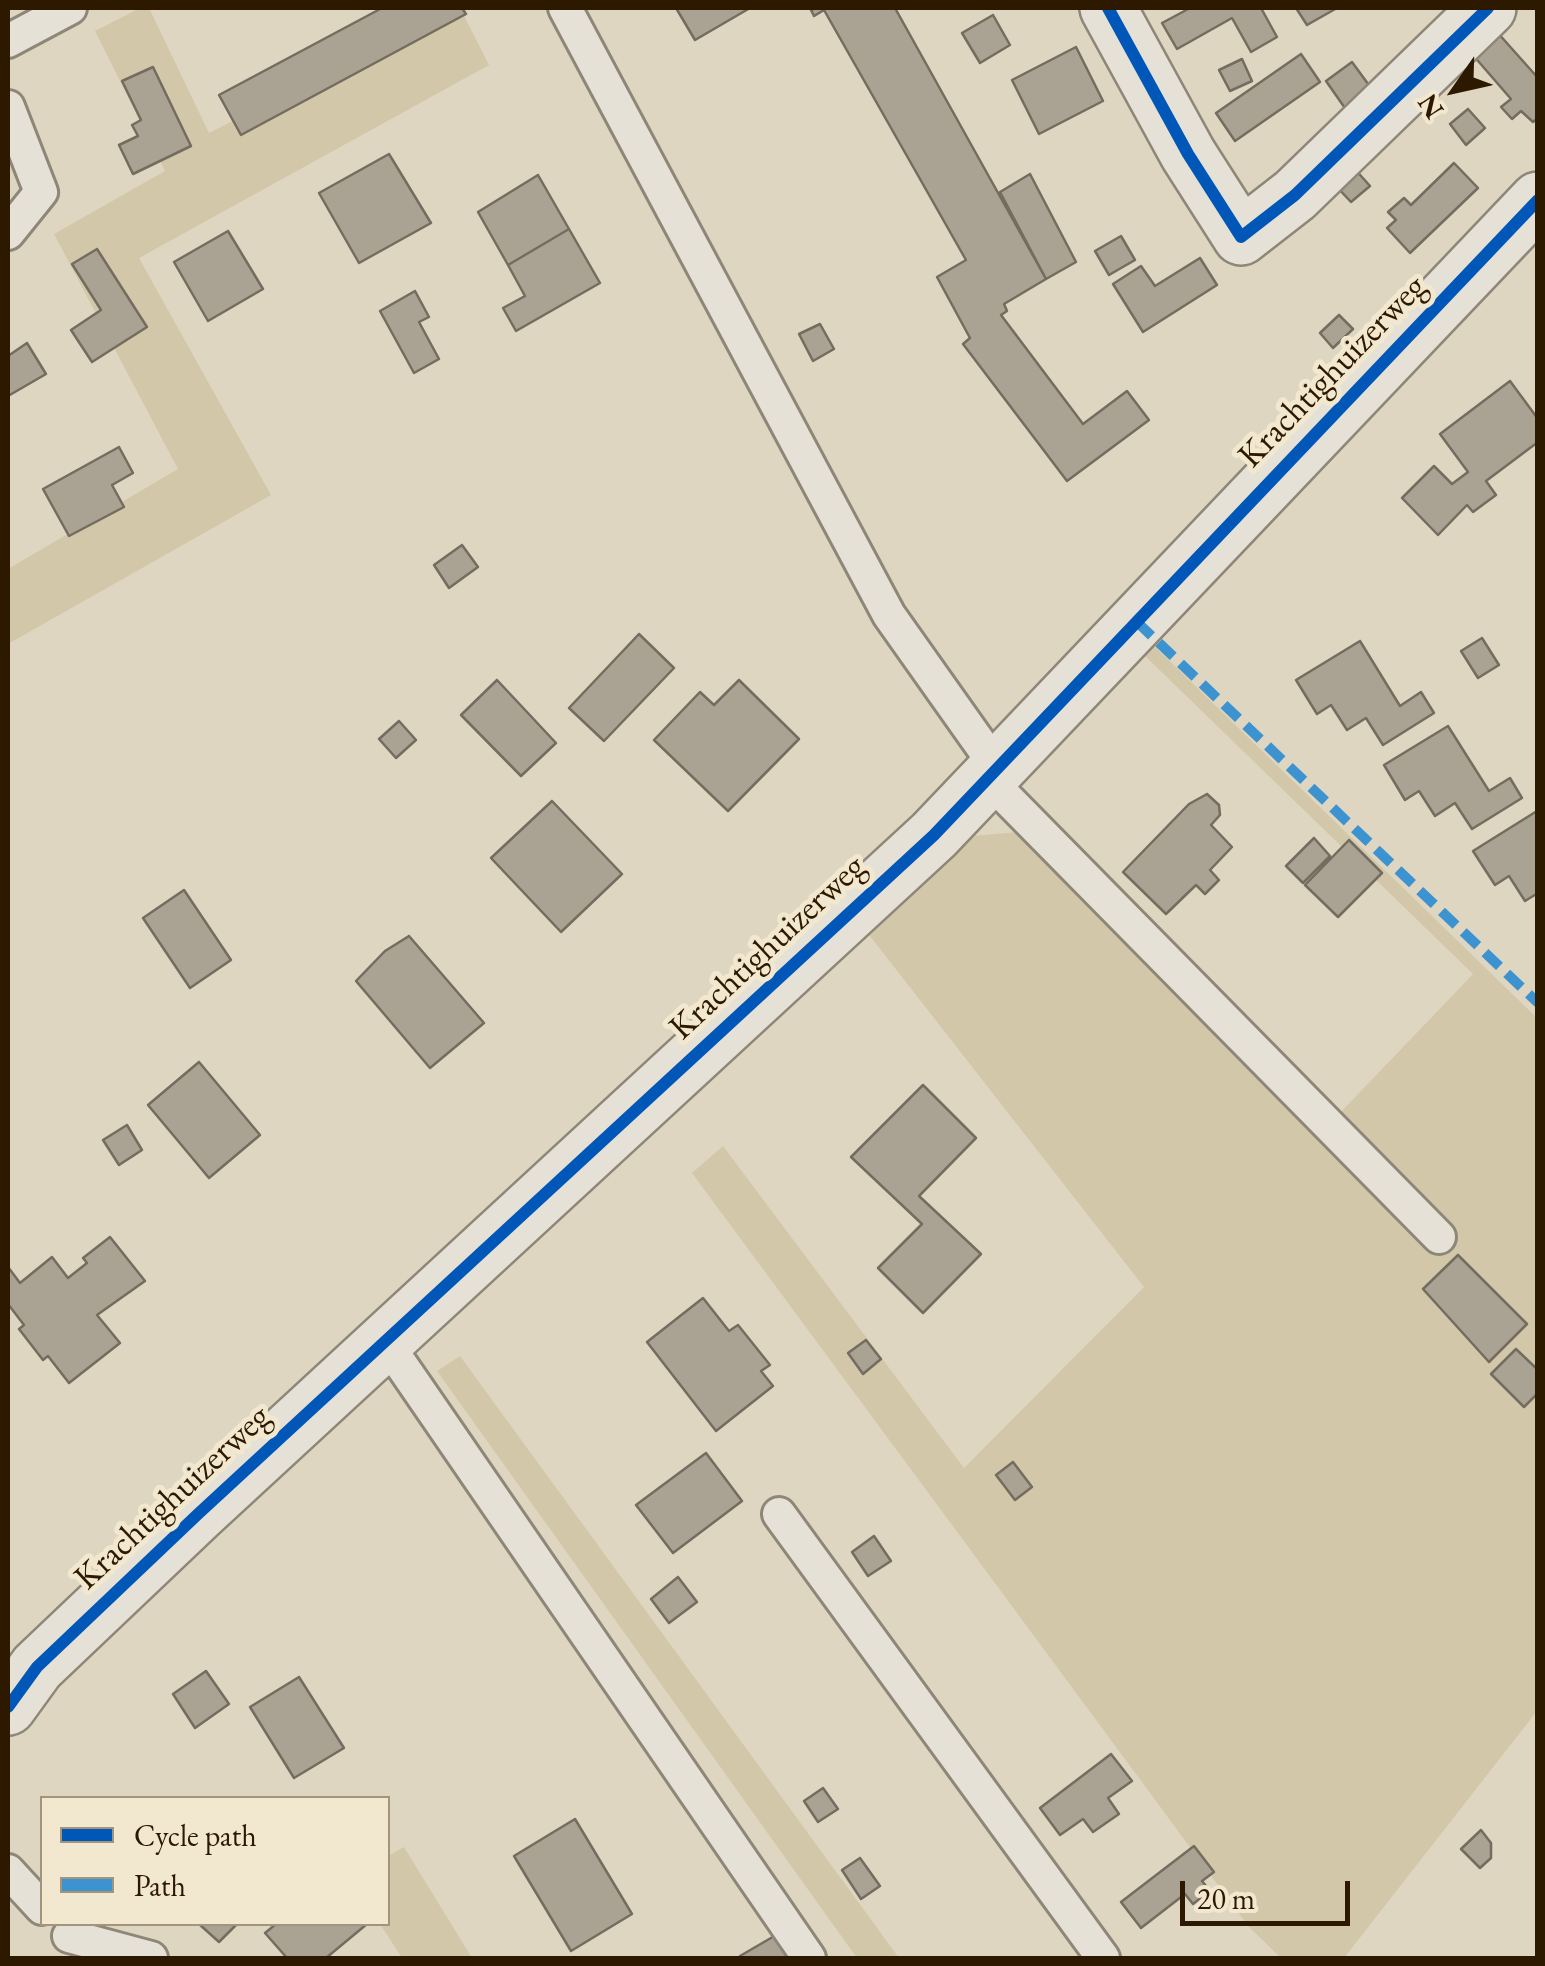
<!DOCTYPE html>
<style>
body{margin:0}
#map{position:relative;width:1545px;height:1966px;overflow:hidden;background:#ded6c1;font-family:"EB Garamond",serif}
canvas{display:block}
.frame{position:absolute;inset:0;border:10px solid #2d1900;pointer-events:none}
.legend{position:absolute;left:40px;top:1796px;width:350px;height:130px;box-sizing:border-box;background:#f1e8cf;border:2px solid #a3957c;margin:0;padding:12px 18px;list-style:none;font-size:30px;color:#2d1900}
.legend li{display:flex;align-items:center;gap:20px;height:50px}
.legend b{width:50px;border:2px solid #a3957c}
.north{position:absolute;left:1405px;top:40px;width:100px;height:100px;-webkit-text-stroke:8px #f1e8cf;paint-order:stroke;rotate:236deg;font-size:28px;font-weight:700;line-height:40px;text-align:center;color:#2d1900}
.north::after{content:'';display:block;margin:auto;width:35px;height:45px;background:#2d1900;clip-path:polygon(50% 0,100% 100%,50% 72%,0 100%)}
.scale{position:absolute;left:1180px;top:1881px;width:170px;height:45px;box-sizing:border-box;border:5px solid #2d1900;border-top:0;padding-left:12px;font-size:30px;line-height:35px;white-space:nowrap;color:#2d1900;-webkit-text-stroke:8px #f1e8cf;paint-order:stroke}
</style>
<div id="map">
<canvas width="1545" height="1966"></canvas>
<div class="frame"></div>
<ul class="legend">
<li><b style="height:12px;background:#0057b8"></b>Cycle path</li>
<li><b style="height:12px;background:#3c93d0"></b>Path</li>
</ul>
<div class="north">N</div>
<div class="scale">20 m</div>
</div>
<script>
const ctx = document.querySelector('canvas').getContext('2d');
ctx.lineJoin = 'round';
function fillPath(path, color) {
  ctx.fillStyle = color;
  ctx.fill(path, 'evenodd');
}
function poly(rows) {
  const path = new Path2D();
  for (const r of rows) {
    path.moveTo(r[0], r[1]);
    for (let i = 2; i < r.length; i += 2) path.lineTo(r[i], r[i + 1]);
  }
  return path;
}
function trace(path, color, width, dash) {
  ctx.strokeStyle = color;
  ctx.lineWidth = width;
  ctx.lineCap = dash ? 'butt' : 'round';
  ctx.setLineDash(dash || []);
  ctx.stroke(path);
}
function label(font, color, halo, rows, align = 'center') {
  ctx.font = font + ' "EB Garamond",serif';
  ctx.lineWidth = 10;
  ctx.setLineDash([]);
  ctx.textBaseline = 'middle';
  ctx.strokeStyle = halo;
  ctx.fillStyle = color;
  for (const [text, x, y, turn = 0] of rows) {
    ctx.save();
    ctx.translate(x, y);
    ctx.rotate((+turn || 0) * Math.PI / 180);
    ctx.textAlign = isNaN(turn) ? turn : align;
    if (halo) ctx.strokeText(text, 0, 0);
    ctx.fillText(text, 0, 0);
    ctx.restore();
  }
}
fillPath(poly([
 [140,8,149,8,209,133,455,8,460,8,489,65,139,258,271,495,8,644,8,569,178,469,54,234,165,171,95,31],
 [1151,643,1537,1018,1537,1711,1344,1958,1281,1958,1249,1927,692,1173,723,1146,964,1468,1144,1287,866,931,959,837,1019,832,1316,1138,1473,974,1143,654],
 [460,1356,899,1958,857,1958,437,1371],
 [404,1847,472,1958,402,1958,380,1924,388,1924,388,1856]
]), '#d3c7a9');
const building = poly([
 [382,8,462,8,466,14,241,135,219,95,382,8],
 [676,8,750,8,695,40,676,8],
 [816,8,895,8,1046,279,1004,304,1007,311,1001,315,1083,424,1127,391,1149,420,1067,481,963,344,970,338,937,277,966,260,824,10,814,16,811,10,816,8],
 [1190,8,1261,8,1277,37,1251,52,1232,18,1177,49,1162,23,1190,8],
 [1296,8,1337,8,1307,25,1296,8],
 [993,15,1010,45,980,63,962,33,993,15],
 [1497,32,1538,78,1538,118,1533,122,1521,111,1512,119,1501,107,1511,99,1472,54,1497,32],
 [1076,47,1103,101,1039,134,1012,80,1076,47],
 [1301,54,1320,82,1235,141,1216,113,1301,54],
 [1242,59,1252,81,1230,91,1219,70,1242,59],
 [1352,62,1374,92,1347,111,1326,81,1352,62],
 [153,67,191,146,133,174,119,145,138,136,132,125,141,120,122,81,153,67],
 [1468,109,1485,128,1466,145,1450,124,1468,109],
 [389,154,431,223,359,263,319,193,389,154],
 [1454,163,1478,188,1410,253,1387,228,1396,220,1388,212,1404,198,1411,205,1454,163],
 [1353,167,1370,186,1351,202,1334,184,1353,167],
 [1030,174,1076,262,1046,279,1000,192,1030,174],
 [538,175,569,229,508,265,478,212,538,175],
 [569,229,600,283,516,331,503,308,525,296,508,265,569,229],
 [228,231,263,289,208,321,174,262,228,231],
 [1121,236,1135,260,1109,275,1095,251,1121,236],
 [97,249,147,327,92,362,71,330,101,310,72,264,97,249],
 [1200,258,1217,285,1143,332,1113,284,1141,266,1155,286,1200,258],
 [415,291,429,317,419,322,439,359,414,373,380,311,415,291],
 [1339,315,1353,329,1333,348,1320,333,1339,315],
 [820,324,834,349,813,361,799,334,820,324],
 [27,343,46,374,8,396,8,356,27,343],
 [1510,381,1538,419,1538,442,1486,481,1496,495,1473,512,1467,505,1438,535,1402,498,1434,466,1452,484,1468,472,1440,434,1510,381],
 [119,447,133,473,112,485,124,507,69,536,43,489,119,447],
 [462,545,478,567,449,588,434,565,462,545],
 [639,634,674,668,604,741,569,708,639,634],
 [1482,638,1499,665,1478,678,1461,651,1482,638],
 [1360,641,1400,706,1421,692,1434,713,1383,745,1366,718,1347,730,1331,705,1317,714,1296,680,1360,641],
 [497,680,556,743,521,776,461,715,497,680],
 [739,680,799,739,728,811,654,740,700,692,714,705,739,680],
 [399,721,416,740,396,758,379,739,399,721],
 [1448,726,1489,791,1510,778,1522,798,1472,829,1455,803,1435,816,1419,791,1405,800,1384,765,1448,726],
 [1207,794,1219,805,1220,815,1211,825,1232,847,1210,870,1219,880,1205,894,1196,885,1166,914,1123,872,1189,804,1207,794],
 [552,801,622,874,561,932,491,858,552,801],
 [1537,811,1538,893,1525,901,1509,876,1495,885,1473,851,1537,811],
 [1314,838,1330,856,1303,883,1286,866,1314,838],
 [1349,840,1382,873,1338,917,1305,885,1349,840],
 [184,890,231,960,190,988,143,918,184,890],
 [409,936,484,1023,430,1068,356,981,385,951,409,936],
 [199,1062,260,1135,209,1178,148,1105,199,1062],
 [923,1085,976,1138,919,1196,981,1254,923,1313,878,1268,922,1224,851,1157,923,1085],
 [127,1125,142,1150,119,1165,103,1140,127,1125],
 [110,1237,145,1281,97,1315,120,1343,69,1383,48,1356,43,1360,19,1329,24,1325,8,1304,8,1267,20,1283,52,1257,68,1278,87,1263,83,1258,110,1237],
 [1458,1255,1527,1324,1489,1362,1423,1289,1458,1255],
 [703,1298,729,1331,738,1325,770,1365,761,1371,773,1386,716,1431,647,1342,703,1298],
 [866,1340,881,1359,863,1374,848,1353,866,1340],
 [1516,1349,1538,1370,1538,1393,1524,1407,1491,1374,1516,1349],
 [706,1453,742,1501,673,1553,636,1505,706,1453],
 [1013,1462,1032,1487,1015,1500,996,1475,1013,1462],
 [874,1536,891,1561,868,1576,852,1552,874,1536],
 [678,1577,697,1602,669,1623,651,1599,678,1577],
 [206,1671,229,1704,195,1728,173,1694,206,1671],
 [299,1677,344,1748,294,1778,250,1707,299,1677],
 [1111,1754,1132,1781,1108,1798,1119,1814,1093,1832,1083,1819,1060,1835,1040,1808,1111,1754],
 [823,1788,838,1809,818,1822,804,1801,823,1788],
 [575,1819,632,1914,571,1951,514,1856,575,1819],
 [1481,1830,1491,1843,1491,1858,1480,1868,1461,1849,1481,1830],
 [1194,1846,1214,1872,1202,1881,1210,1891,1193,1904,1185,1894,1141,1928,1121,1902,1194,1846],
 [860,1858,880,1886,861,1899,842,1870,860,1858],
 [199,1924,237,1924,219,1942,199,1924],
 [276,1924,367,1924,326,1958,287,1958,265,1933,276,1924],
 [776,1935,790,1958,742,1958,740,1956,776,1935]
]);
fillPath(building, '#aaa393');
trace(building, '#746d5f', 2.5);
const service = poly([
 [565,8,889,615,998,769],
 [8,41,70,8],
 [8,107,41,192,8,233],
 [988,779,1439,1237],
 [385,1341,809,1958],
 [779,1514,1103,1958],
 [8,1871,42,1908],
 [69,1936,151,1958]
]);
const minor = poly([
 [1108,8,1188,154,1241,237,1295,195,1488,8],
 [8,1707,37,1667,198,1514,934,835,1538,200]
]);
trace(service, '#8e8778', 38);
trace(minor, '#8e8778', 60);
trace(service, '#e5e1d6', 32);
trace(minor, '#e5e1d6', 55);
trace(poly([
 [1137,622,1538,1003]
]), '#3c93d0', 10, [20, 10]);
trace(poly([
 [1108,8,1188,154,1241,237,1295,195,1488,8],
 [8,1707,37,1667,198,1514,934,835,1538,200]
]), '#0057b8', 12);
label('35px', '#2d1900', '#f1e8cf', [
 ["Krachtighuizerweg",1333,372,-46],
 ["Krachtighuizerweg",768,948,-43],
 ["Krachtighuizerweg",173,1498,-43]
]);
</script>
